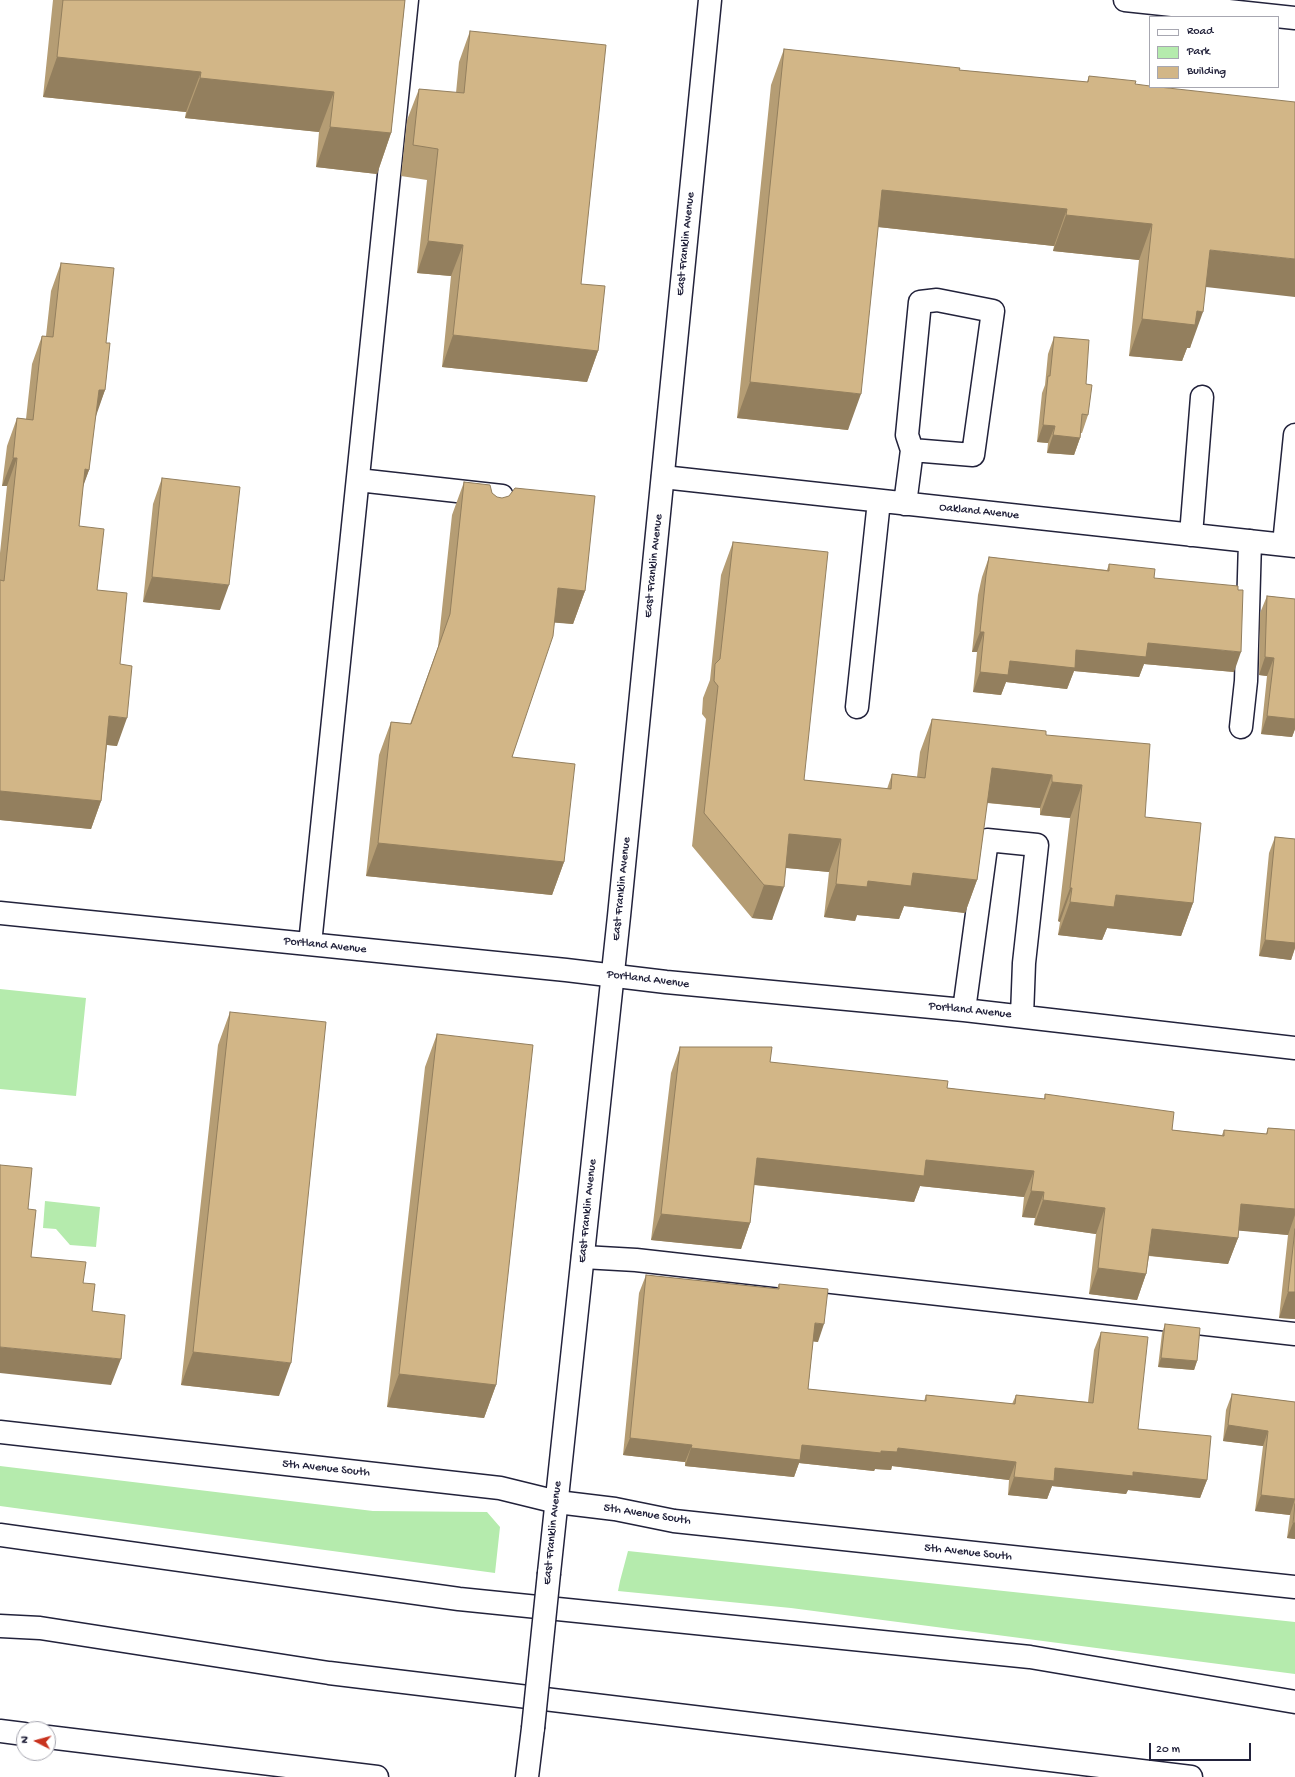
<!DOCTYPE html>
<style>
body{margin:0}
#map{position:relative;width:1295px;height:1777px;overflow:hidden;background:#fff;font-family:"Gochi Hand",sans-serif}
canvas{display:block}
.legend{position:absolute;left:1149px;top:16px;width:130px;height:72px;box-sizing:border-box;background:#fff;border:1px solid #a7a7b1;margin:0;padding:5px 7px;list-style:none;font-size:12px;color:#22223b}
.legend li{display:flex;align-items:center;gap:8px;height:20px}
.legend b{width:20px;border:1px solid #a7a7b1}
.north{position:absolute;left:16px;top:1721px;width:40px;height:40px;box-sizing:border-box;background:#fff;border:1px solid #a7a7b1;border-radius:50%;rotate:276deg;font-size:11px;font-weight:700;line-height:16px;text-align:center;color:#22223b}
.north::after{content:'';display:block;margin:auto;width:14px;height:18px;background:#c8321e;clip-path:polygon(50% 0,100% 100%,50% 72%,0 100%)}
.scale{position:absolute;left:1149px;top:1743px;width:102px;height:18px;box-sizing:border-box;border:2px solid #22223b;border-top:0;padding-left:5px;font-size:12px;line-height:14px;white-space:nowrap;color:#22223b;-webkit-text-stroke:3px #fff;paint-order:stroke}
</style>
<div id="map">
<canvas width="1295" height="1777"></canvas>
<ul class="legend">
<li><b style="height:5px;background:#fff"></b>Road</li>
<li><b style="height:11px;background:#b5ebad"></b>Park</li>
<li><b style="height:11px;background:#d2b687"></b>Building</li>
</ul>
<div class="north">N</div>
<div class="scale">20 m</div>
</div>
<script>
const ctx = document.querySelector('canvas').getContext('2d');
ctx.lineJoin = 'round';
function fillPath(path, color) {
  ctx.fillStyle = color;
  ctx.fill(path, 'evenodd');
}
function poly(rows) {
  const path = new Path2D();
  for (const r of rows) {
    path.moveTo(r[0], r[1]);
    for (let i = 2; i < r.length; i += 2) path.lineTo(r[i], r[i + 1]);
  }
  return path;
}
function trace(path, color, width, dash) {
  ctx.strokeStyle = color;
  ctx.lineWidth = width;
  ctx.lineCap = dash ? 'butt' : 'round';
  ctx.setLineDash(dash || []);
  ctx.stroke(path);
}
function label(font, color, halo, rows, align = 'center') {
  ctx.font = font + ' "Gochi Hand",sans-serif';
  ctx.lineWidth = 4;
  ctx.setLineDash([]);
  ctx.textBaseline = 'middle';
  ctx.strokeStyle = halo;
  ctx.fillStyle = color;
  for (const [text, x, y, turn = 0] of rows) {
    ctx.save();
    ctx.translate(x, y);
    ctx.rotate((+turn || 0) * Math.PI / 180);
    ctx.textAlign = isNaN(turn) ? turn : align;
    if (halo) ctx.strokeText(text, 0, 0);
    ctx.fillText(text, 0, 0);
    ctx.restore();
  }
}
fillPath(poly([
 [0,989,86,998,76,1096,0,1089],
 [45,1201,100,1207,96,1247,70,1245,56,1229,43,1228],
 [0,1466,373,1511,487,1512,500,1527,495,1573,0,1506],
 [628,1551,1295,1622,1295,1674,791,1608,618,1591,620,1581]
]), '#b5ebad');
const minor = poly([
 [1125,0,1295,18],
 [663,477,1295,546],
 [358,480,502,496,490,519],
 [905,504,912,450,907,435,920,302,937,300,993,311,973,455,912,450],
 [1191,535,1202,397],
 [1284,544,1295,435],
 [857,707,879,501],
 [1241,727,1246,681,1250,541],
 [0,913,566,970,666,982,964,1010,1295,1048],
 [310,944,407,0],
 [964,1010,987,840,1037,845,1024,963,1022,1016],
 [583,1257,636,1260,1295,1334],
 [0,1432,500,1488,557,1502,615,1509,674,1521,1295,1587]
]);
const major = poly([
 [549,1573,619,916,710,0],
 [527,1777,533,1728]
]);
const highway = poly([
 [0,1535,459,1599,1030,1657,1295,1702],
 [0,1626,40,1628,329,1673,1191,1777],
 [0,1731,24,1734],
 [48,1737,377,1777]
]);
trace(minor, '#22223b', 25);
trace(major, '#22223b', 25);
trace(highway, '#22223b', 25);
trace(minor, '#fff', 22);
trace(major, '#fff', 22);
trace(highway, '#fff', 22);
const majorBridge = poly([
 [533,1728,549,1573]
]);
trace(majorBridge, '#22223b', 25, []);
trace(majorBridge, '#fff', 22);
fillPath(poly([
 [53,0,405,0,391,133,377,174,316,167,319,132,185,118,186,112,43,97],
 [470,31,581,284,598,351,587,382,442,367,451,276,417,273,427,180,401,176,407,120,419,89,456,93,459,62],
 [784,49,959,70,1087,82,1089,76,1135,84,1206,287,1190,348,1187,348,1182,361,1129,356,1139,260,1053,251,1054,246,878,227,848,430,737,418,771,85],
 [61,263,106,343,105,390,95,416,89,470,83,485,79,526,97,590,120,664,117,746,107,745,101,801,91,829,0,820,0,553,7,486,2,486,7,446,17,418,26,419,32,364,42,336,46,336,51,291],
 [1054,337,1086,384,1088,415,1082,433,1081,433,1080,438,1074,455,1047,453,1048,443,1037,442,1042,393,1045,385,1048,354],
 [162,478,220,610,143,602,153,504],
 [464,482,492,493,585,591,573,624,554,622,512,757,564,862,552,895,366,876,379,755,391,722,410,724,438,647,452,515],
 [733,542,804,780,887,789,892,774,917,777,920,752,932,719,1046,735,1145,817,1193,903,1181,936,1107,928,1102,940,1058,935,1060,922,1058,921,1070,818,1040,815,1040,808,987,803,977,880,965,913,904,906,899,919,857,915,855,921,824,917,829,872,786,868,772,920,752,918,692,846,706,719,702,714,703,698,710,680,721,575],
 [989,557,1107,570,1109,564,1154,578,1234,672,1144,664,1139,677,1074,671,1067,689,1006,682,1001,695,973,692,977,652,972,652,978,595,982,577],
 [1267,596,1295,599,1295,729,1292,737,1261,734,1267,676,1259,675,1260,613],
 [1275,837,1295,839,1295,948,1291,960,1259,956,1269,853],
 [230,1012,279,1396,181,1385,218,1045],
 [437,1034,496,1385,484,1418,387,1407,425,1067],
 [680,1047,770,1062,947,1088,1044,1099,1045,1094,1172,1130,1222,1135,1224,1130,1266,1134,1268,1128,1295,1130,1295,1319,1279,1318,1288,1235,1238,1230,1238,1238,1228,1264,1149,1256,1146,1274,1137,1300,1089,1294,1096,1234,1034,1225,1035,1218,1022,1217,1024,1197,920,1186,914,1202,754,1185,750,1223,741,1249,651,1240,671,1073],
 [646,1275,777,1289,779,1284,818,1342,813,1341,808,1389,924,1401,926,1395,1012,1404,1016,1395,1088,1402,1094,1350,1101,1332,1138,1429,1207,1480,1200,1498,1128,1490,1126,1494,1052,1486,1047,1499,1008,1495,1009,1480,892,1466,891,1470,875,1469,874,1471,799,1463,794,1477,685,1466,685,1462,623,1455,639,1293],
 [1165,1324,1197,1361,1194,1370,1158,1367,1162,1333],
 [1232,1394,1295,1402,1295,1539,1287,1538,1290,1515,1255,1511,1263,1446,1223,1441,1226,1410]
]), '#b59d74');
fillPath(poly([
 [57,57,201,72,186,112,43,97],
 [200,78,334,92,319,132,185,118],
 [330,127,391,133,377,174,316,167],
 [882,190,1067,209,1054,246,869,226],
 [1066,215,1152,224,1139,260,1053,251],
 [428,241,463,245,451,276,417,273],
 [1210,250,1295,259,1295,297,1197,286],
 [1197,311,1203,312,1190,348,1187,348,1182,361,1129,356,1142,319],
 [453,335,598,351,587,382,442,367],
 [750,382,861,394,848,430,737,418],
 [99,390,105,390,95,419],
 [1043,425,1055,426,1048,443,1037,442],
 [1053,435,1080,438,1074,455,1047,453],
 [13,458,17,458,7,486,2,486],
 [85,469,89,470,79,498],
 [152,577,229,585,220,610,143,602],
 [558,588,585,591,573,624,546,622],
 [980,632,984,632,977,652,972,652],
 [1148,643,1241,652,1234,672,1144,664,1139,677,1074,671,1067,689,1006,682,1001,695,973,692,980,672,1010,661,1076,650],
 [1265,657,1274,658,1267,676,1259,675],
 [109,716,127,718,117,746,99,744],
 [1267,716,1295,719,1295,729,1292,737,1261,734],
 [992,768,1052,775,1040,808,980,802],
 [1052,782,1082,785,1070,818,1040,815],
 [0,791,101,801,91,829,0,820],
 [789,834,841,839,829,872,777,867],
 [378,843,564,862,552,895,366,876],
 [913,873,977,880,965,913,904,906,899,919,857,915,855,921,824,917,836,884,868,881],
 [764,885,784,887,772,920,752,918],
 [1070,888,1072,888,1060,922,1058,921],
 [1116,895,1193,903,1181,936,1107,928,1102,940,1058,935,1070,902],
 [1295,937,1295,948,1291,960,1259,956,1265,940],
 [757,1158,926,1160,1034,1171,1024,1197,920,1186,914,1202,747,1184],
 [1031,1191,1044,1192,1035,1218,1022,1217],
 [1043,1200,1105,1208,1096,1234,1034,1225],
 [1241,1204,1295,1209,1295,1215,1288,1235,1232,1230],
 [661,1214,750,1223,741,1249,651,1240],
 [1152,1229,1238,1238,1228,1264,1143,1255],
 [1098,1268,1146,1274,1137,1300,1089,1294],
 [1288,1292,1295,1292,1295,1319,1279,1318],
 [815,1323,824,1324,818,1342,809,1341],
 [0,1347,121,1359,111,1385,0,1373],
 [193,1352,291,1363,279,1396,181,1385],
 [1161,1358,1197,1361,1194,1370,1158,1367],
 [399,1374,496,1385,484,1418,387,1407],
 [1228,1425,1268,1431,1263,1446,1223,1441],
 [630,1438,692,1445,685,1462,623,1455],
 [802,1445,881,1451,898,1448,1016,1462,1009,1480,892,1466,891,1470,875,1469,874,1471,799,1463,794,1477,685,1466,691,1448],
 [1055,1468,1133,1472,1207,1480,1200,1498,1128,1490,1126,1494,1052,1486,1047,1499,1008,1495,1014,1477],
 [1261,1495,1295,1499,1290,1515,1255,1511],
 [1293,1523,1295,1523,1295,1539,1287,1538]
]), '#937f5e');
const building = poly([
 [63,0,405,0,391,133,330,127,334,92,200,78,201,72,57,57,63,0],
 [470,31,606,45,581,284,605,286,598,351,453,335,463,245,428,241,438,149,413,145,419,89,464,93,470,31],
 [784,49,960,68,959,70,1088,82,1089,76,1136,81,1135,84,1150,86,1150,87,1159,87,1295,102,1295,259,1210,250,1203,312,1197,311,1195,325,1142,319,1152,224,1066,215,1067,209,882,190,861,394,750,382,784,49],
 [61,263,114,268,106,343,110,343,105,390,99,390,89,470,85,469,79,526,104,529,97,590,127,593,120,664,132,666,127,718,109,716,101,801,0,791,0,580,4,581,17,458,13,458,17,418,33,420,42,336,53,337,61,263],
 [1054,337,1089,340,1086,384,1092,385,1088,415,1082,414,1080,438,1053,435,1055,426,1043,425,1048,376,1050,376,1054,337],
 [162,478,240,487,229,585,152,577,162,478],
 [464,482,490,485,492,493,497,497,502,498,509,496,515,488,595,496,585,591,558,588,553,636,512,757,575,764,564,862,378,843,391,722,411,724,450,614,464,482],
 [733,542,828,552,804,780,891,789,892,774,925,778,932,719,1046,731,1046,735,1150,744,1145,817,1201,823,1193,903,1116,895,1114,907,1070,902,1072,888,1070,888,1082,785,1052,782,1052,775,992,768,977,880,913,873,911,886,868,881,867,887,836,884,841,839,789,834,784,887,764,885,704,813,718,686,714,681,715,664,720,659,733,542],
 [989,557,1109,571,1109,564,1155,569,1154,578,1238,586,1238,590,1243,590,1241,652,1148,643,1146,657,1076,650,1075,668,1010,661,1008,675,980,672,984,632,980,632,986,575,989,557],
 [1267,596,1295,599,1295,719,1267,716,1274,658,1265,657,1267,596],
 [1275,837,1295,839,1295,943,1265,940,1275,837],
 [230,1012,326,1022,291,1363,193,1352,230,1012],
 [437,1034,533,1045,496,1385,399,1374,437,1034],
 [680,1047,772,1047,770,1062,948,1081,947,1088,1045,1099,1045,1094,1174,1112,1172,1130,1224,1136,1224,1130,1267,1134,1268,1128,1295,1130,1295,1209,1241,1204,1238,1238,1152,1229,1146,1274,1098,1268,1105,1208,1043,1200,1044,1192,1031,1191,1034,1171,926,1160,924,1176,757,1158,750,1223,661,1214,680,1047],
 [0,1165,32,1168,28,1209,36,1210,31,1257,86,1262,83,1283,95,1284,92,1311,125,1315,121,1359,0,1347,0,1165],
 [1295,1229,1295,1292,1288,1292,1295,1229],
 [646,1275,779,1289,779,1284,828,1289,824,1324,815,1323,808,1389,926,1401,926,1395,1015,1404,1016,1395,1093,1403,1101,1332,1148,1337,1138,1429,1211,1436,1207,1480,1133,1472,1133,1476,1055,1468,1054,1481,1014,1477,1016,1462,898,1448,897,1452,881,1451,881,1453,802,1445,800,1460,691,1448,692,1445,630,1438,646,1275],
 [1165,1324,1200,1328,1197,1361,1161,1358,1165,1324],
 [1232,1394,1295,1402,1295,1499,1261,1495,1268,1431,1228,1425,1232,1394],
 [1295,1504,1295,1523,1293,1523,1295,1504]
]);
fillPath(building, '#d2b687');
trace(building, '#937f5e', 1);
label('12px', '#22223b', '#fff', [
 ["East Franklin Avenue",686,244,-84],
 ["Oakland Avenue",979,512,6],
 ["East Franklin Avenue",654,566,-84],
 ["East Franklin Avenue",622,889,-84],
 ["Portland Avenue",325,946,6],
 ["Portland Avenue",648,980,7],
 ["Portland Avenue",970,1011,6],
 ["East Franklin Avenue",588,1211,-84],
 ["5th Avenue South",326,1469,6],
 ["5th Avenue South",647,1515,9],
 ["East Franklin Avenue",553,1533,-84],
 ["5th Avenue South",968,1553,6]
]);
</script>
